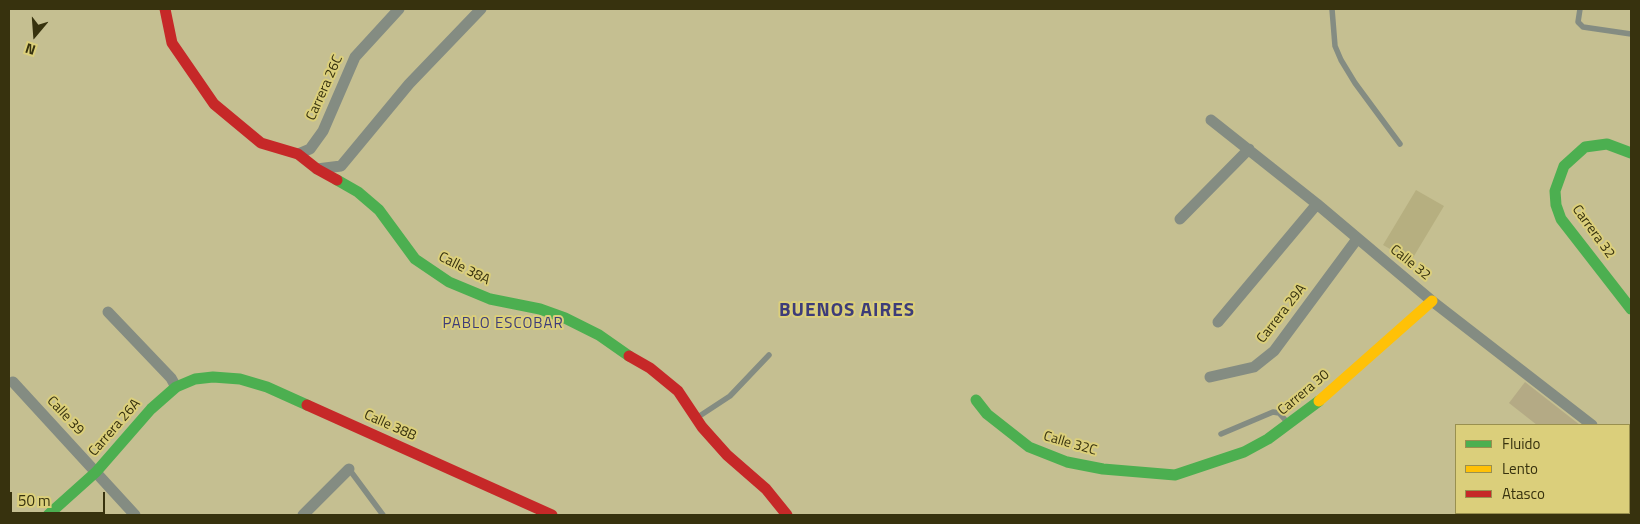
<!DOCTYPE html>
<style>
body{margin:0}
#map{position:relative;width:1640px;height:524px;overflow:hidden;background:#c5bf91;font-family:"Titillium Web",sans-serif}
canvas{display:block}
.frame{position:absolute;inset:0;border:10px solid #37320e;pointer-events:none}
.legend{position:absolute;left:1455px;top:424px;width:175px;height:90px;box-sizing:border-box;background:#dbcf7b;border:1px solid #99904f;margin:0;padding:6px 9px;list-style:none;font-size:15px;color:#37320e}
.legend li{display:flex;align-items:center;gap:10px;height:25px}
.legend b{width:25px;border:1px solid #99904f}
.north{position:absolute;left:10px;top:10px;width:50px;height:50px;-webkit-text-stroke:4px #dbcf7b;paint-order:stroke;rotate:198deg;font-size:14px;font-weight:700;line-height:20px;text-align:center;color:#37320e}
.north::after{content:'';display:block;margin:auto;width:18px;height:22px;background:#37320e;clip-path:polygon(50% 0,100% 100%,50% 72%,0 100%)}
.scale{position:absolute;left:10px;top:492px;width:95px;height:22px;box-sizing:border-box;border:2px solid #37320e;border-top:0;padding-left:6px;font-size:15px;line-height:18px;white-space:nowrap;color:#37320e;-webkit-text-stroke:4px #dbcf7b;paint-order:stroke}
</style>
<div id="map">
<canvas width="1640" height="524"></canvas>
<div class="frame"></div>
<ul class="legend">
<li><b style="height:6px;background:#4caf50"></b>Fluido</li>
<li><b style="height:6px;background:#ffc107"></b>Lento</li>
<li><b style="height:6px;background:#c62828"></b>Atasco</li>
</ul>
<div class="north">N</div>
<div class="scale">50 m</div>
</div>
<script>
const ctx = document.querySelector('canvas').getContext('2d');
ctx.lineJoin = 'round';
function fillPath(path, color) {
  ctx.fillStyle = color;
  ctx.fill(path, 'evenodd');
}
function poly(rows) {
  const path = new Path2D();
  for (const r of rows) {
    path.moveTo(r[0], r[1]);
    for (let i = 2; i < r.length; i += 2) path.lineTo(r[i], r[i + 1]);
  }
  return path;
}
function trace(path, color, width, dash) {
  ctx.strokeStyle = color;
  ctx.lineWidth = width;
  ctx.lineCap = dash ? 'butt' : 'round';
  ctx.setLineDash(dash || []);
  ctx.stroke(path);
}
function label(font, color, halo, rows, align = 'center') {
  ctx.font = font + ' "Titillium Web",sans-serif';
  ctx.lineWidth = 4;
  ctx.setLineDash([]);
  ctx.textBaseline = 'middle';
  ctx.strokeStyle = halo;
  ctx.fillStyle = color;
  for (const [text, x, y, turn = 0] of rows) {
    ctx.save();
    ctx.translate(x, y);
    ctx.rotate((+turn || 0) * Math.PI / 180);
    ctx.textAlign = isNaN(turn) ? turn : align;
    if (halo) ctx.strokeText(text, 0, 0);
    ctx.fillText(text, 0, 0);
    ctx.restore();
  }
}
fillPath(poly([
 [1416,190,1444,206,1411,261,1383,245],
 [1584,513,1625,513,1625,515,1576,515]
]), '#b6af80');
fillPath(poly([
 [1525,382,1580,425,1537,425,1509,403]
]), '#b4aa85');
trace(poly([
 [1332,9,1335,46,1341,60,1355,83,1400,144],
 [1580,9,1578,22,1583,27,1631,34],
 [698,417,730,396,769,355],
 [1221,434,1273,412,1279,413,1288,423],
 [349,469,383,515]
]), '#848c82', 5.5);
trace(poly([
 [1211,120,1317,204,1432,301,1592,425],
 [298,154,310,149,323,131,355,57,399,9],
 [317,169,341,166,409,84,481,9],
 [1180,219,1249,149],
 [108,312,171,378,176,387],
 [1218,322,1317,204],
 [1210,377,1254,367,1274,351,1357,239],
 [13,382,135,515],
 [1629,488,1631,492],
 [303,515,349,469]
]), '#848c82', 11);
trace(poly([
 [1631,153,1607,144,1585,147,1564,166,1555,191,1556,205,1561,219,1631,309],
 [337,180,358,192,379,210,415,259,449,282,490,299,540,309,565,318,599,335,629,356],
 [976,400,987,414,1029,447,1067,462,1103,469,1175,475,1244,452,1268,439,1319,401],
 [48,515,96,472,151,409,176,387,195,379,213,377,240,379,267,387,307,405]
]), '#4caf50', 11);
trace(poly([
 [1319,401,1432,301]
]), '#ffc107', 11);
trace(poly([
 [165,9,172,43,214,104,261,143,298,154,317,169,337,180],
 [629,356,650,368,678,391,702,427,727,455,766,489,787,515],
 [307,405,552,515]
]), '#c62828', 11);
label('14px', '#37320e', '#dbcf7b', [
 ["Carrera 26C",325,88,-66],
 ["Carrera 32",1593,232,54],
 ["Calle 32",1410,263,39],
 ["Calle 38A",464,269,27],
 ["Carrera 29A",1282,314,-52],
 ["Carrera 30",1304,393,-40],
 ["Calle 39",65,416,47],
 ["Calle 38B",390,426,24],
 ["Carrera 26A",115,428,-49],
 ["Calle 32C",1070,444,16]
]);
ctx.letterSpacing = '1px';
label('15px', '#3d3c79', '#dbcf7b', [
 ["PABLO ESCOBAR",503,324]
]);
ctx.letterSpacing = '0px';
ctx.letterSpacing = '1px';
label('bold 19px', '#3d3c79', '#dbcf7b', [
 ["BUENOS AIRES",847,311]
]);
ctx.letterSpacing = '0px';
</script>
